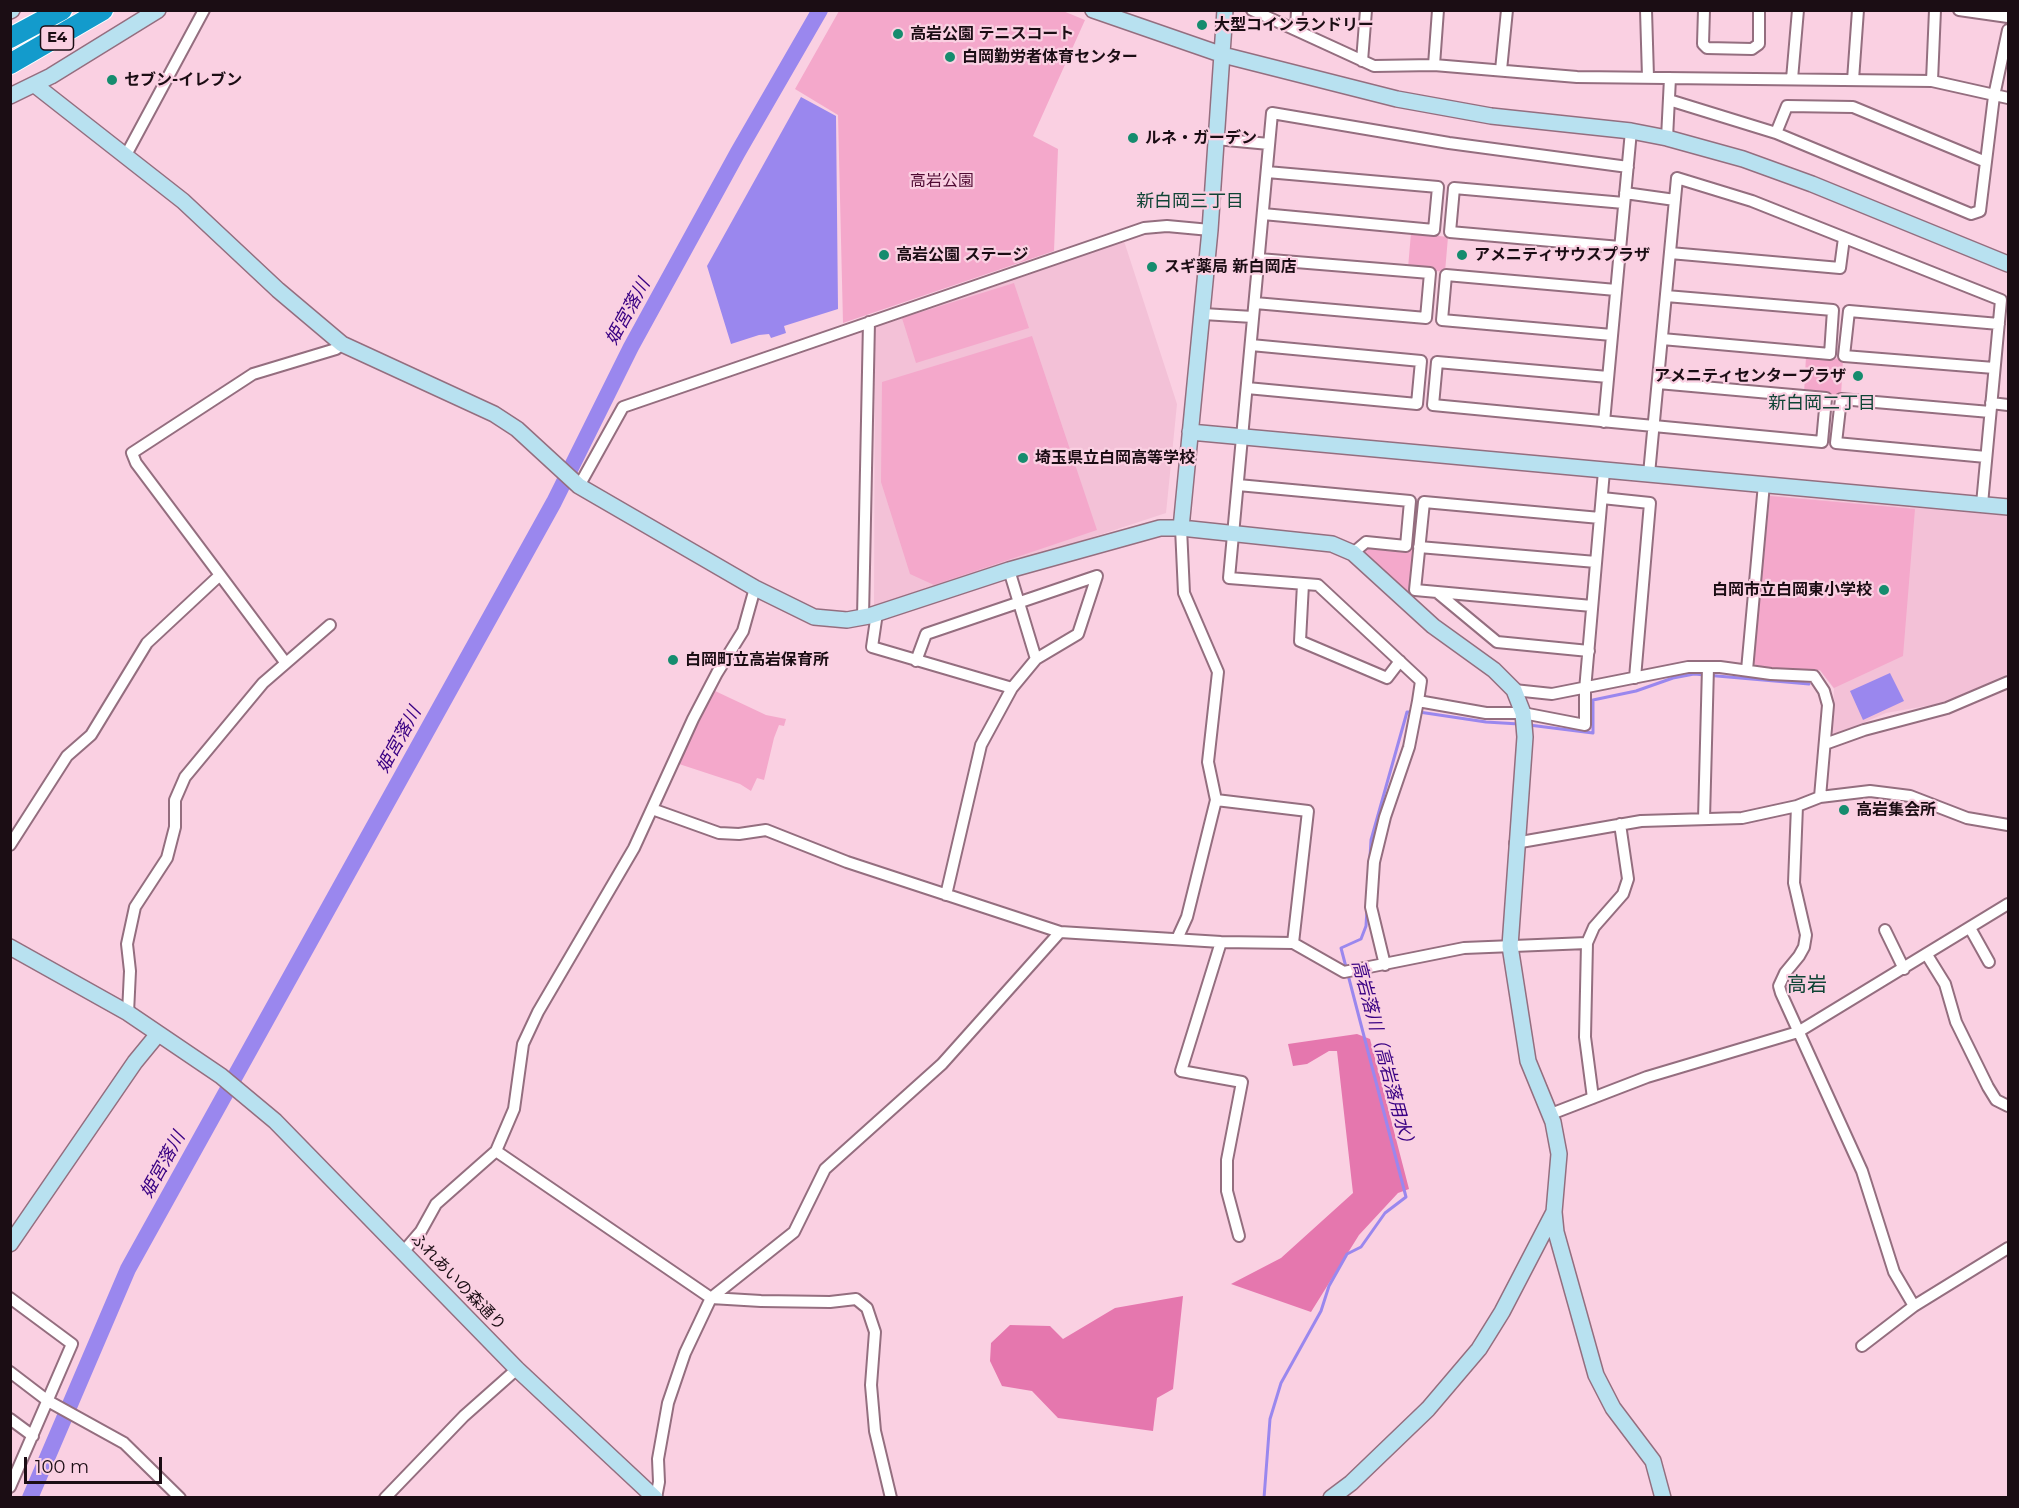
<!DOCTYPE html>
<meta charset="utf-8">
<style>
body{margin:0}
#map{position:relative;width:2019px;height:1508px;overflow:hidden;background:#fad0e2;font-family:Montserrat,sans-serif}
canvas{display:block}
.frame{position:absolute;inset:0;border:12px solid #1b0d14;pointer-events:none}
.scale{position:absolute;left:24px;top:1457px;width:138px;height:27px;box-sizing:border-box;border:3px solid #1b0d14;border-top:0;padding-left:8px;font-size:18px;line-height:21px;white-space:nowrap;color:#1b0d14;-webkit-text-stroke:4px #fad0e2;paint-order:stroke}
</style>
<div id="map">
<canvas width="2019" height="1508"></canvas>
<div class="frame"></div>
<div class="scale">100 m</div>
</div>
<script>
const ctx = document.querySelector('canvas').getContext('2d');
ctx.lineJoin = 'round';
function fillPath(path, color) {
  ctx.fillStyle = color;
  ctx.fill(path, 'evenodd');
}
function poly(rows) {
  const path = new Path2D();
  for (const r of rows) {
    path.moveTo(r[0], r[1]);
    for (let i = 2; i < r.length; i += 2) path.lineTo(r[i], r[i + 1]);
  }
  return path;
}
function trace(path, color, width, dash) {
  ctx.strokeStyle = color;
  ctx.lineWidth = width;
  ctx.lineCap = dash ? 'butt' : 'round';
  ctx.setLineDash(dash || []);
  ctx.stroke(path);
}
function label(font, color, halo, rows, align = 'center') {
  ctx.font = font + ' Montserrat,"Noto Sans JP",sans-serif';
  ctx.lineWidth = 4.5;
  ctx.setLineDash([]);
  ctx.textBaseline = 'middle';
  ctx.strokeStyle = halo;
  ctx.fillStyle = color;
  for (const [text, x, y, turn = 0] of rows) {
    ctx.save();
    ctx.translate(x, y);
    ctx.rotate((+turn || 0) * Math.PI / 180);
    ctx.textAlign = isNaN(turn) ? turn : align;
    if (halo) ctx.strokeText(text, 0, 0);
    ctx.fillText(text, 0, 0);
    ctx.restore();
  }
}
fillPath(poly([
 [1124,241,1177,404,1166,513,878,608,874,605,875,327,877,323],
 [1770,495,2008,516,2008,674,1943,703,1886,713,1835,735,1832,732,1834,689,1820,671,1773,669,1752,664]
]), '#f3c1d7');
fillPath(poly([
 [1063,11,1085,20,1033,136,1058,149,1054,251,843,323,838,115,795,89,839,11],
 [1411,233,1448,237,1445,272,1408,268],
 [1014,283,1029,328,916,363,902,318],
 [1032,336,1097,530,934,585,910,574,881,482,882,382],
 [1806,356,1843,359,1841,396,1804,394],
 [1770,496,1915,509,1903,656,1834,688,1820,670,1773,669,1753,664],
 [1370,546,1415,549,1411,599,1363,554],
 [713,690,766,715,786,719,784,726,779,725,774,738,764,780,757,778,751,791,740,784,676,763]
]), '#f4a8cb');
fillPath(poly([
 [1357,1034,1370,1039,1409,1189,1398,1193,1359,1235,1311,1312,1231,1284,1281,1258,1353,1193,1337,1051,1329,1051,1307,1064,1293,1066,1288,1044],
 [1183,1296,1173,1389,1157,1398,1153,1431,1058,1418,1032,1391,1002,1386,990,1361,991,1343,1010,1325,1050,1326,1063,1339,1115,1308]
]), '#e577ae');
fillPath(poly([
 [801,97,836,116,838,309,784,326,786,333,771,338,769,334,759,335,731,344,707,266],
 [1890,673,1904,701,1863,720,1850,691]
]), '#9a87ee');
trace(poly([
 [1419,712,1486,722,1519,724],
 [1529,725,1593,733,1593,700,1636,691,1673,678,1694,674,1809,684],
 [1264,1498,1270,1419,1281,1383,1321,1311,1329,1286,1347,1254,1361,1247,1385,1213,1406,1197,1341,948,1361,939,1366,926,1371,840,1407,712,1412,712]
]), '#9a87ee', 3);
trace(poly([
 [30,1498,128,1269,554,502,631,347,738,152,820,10]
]), '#9a87ee', 16);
const street = poly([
 [1252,10,1374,66,1434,65,1577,77,1932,81,2008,98],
 [1646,10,1648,77],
 [1704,10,1703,44,1707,48,1752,49,1759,44,1759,10],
 [1959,10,2008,17],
 [1296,30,1297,10],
 [1362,61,1366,10],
 [1434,65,1438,10],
 [1501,70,1507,10],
 [1792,79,1798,10],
 [1853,80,1858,10],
 [1932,81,1935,10],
 [1669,100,1776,133,1787,106,1853,107,1986,162],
 [1776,133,1971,214,1980,211,1994,96,2008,30],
 [1667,138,1670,78],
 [1216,139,1269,144],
 [126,155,204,10],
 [1625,193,1675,200],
 [1263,214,1434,230,1438,187,1267,172],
 [1620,247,1450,232,1454,188,1624,203],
 [1670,253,1840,268,1844,238],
 [1255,303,1426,318,1430,273,1259,259],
 [1203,314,1253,317],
 [1612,335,1442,320,1446,275,1616,290],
 [1662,339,1830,354,1833,310,1666,296],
 [1994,368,1844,356,1849,311,1999,324],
 [1608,377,1437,362,1433,405,1822,442,1826,398,1658,383],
 [1247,388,1417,404,1421,361,1251,345],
 [1991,403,2008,405],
 [1604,422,1631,131],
 [1986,457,1836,443,1841,399,1990,412],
 [1604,471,1585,690,1585,725,1523,713,1486,713,1418,701,1421,681,1318,585,1229,578,1272,113,1449,143,1628,167],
 [1649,474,1677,178,1752,201,2001,300,1982,504],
 [1238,485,1410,501,1406,546,1366,542,1353,553],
 [579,486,623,407,1144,228,1167,226,1210,230],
 [1602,498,1650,503,1635,678],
 [1419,547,1596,562],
 [1009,570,1036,659],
 [220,575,285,662],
 [1303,584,1300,641,1387,678,1400,661],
 [1438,593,1497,642,1589,651],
 [1592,606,1415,590,1424,502,1600,518],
 [877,613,872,647,1012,688],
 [863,617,869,322],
 [916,661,926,634,1097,576],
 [1747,670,1764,484],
 [1514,690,1552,694,1688,667,1720,667,1771,674,1814,676,1824,691,1828,705,1820,797],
 [1825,744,1864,730,1947,708,2008,682],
 [1216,800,1308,811,1293,943],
 [1797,806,1794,883,1806,935,1804,947,1799,956,1785,973,1779,986,1781,993,1862,1171,1894,1272,1914,1306],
 [652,809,719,833,739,834,766,830,847,862,1060,932,1221,942,1293,943,1344,972,1464,948,1587,943],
 [1704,819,1708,667],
 [1515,843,1641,821,1742,818,1797,806,1820,797,1870,791,1910,796,1967,818,2008,825],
 [10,845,67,756,91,735,147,643,220,575,136,463,132,453,253,374,336,349,342,344],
 [946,895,981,745,1012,688,1036,659,1078,634,1097,576],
 [1970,928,1989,962],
 [1885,930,1904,969],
 [1177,939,1187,917,1216,800,1208,762,1218,672,1184,593,1181,528],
 [1221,942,1181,1071,1242,1082,1227,1160,1227,1191,1239,1236],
 [1927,955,1945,984,1956,1022,1988,1087,1996,1100,2008,1106],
 [1385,965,1371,907,1374,862,1385,817,1409,747,1418,701],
 [128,1013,130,971,127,944,135,907,167,858,175,827,175,800,185,777,263,683,330,625],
 [1593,1098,1585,1037,1587,943,1594,927,1623,894,1628,879,1620,824],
 [1551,1114,1647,1077,1798,1032,2008,904],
 [496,1151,711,1298,761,1301,830,1302,856,1299,867,1308,875,1332,871,1385,875,1431,891,1498],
 [403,1252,421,1231,436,1204,496,1151,514,1109,523,1044,538,1012,634,848,693,719,717,673,743,631,755,588],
 [10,1298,72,1344,10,1487],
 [1862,1346,1914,1306,2008,1248],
 [10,1372,48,1401,124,1443,180,1498],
 [10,1419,33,1436],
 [385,1498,464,1416,517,1369],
 [656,1498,659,1482,658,1459,668,1403,685,1353,711,1298,794,1232,825,1169,942,1064,1060,932]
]);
const secondary = poly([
 [1093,10,1223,55,1397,99,1491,116,1631,131,1667,138,1743,159,1812,184,2008,264],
 [10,11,12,10],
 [35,85,183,201,278,290,342,344,494,414,517,429,579,486,755,588,814,617,847,620,869,616,1009,570,1160,528,1181,528,1332,544,1353,553,1433,626,1494,670,1514,690,1523,713,1525,737,1510,946,1528,1061,1553,1122,1559,1154,1554,1212,1556,1232,1596,1375,1613,1408,1653,1461,1663,1498],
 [10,96,51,76,158,10],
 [1190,432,2008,507],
 [1181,528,1210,230,1225,10],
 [10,947,128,1013,221,1076,275,1121,517,1369,655,1498],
 [10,1244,135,1062,158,1034],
 [1331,1498,1351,1483,1428,1409,1479,1349,1502,1312,1554,1212]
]);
const highway = poly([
 [10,38,62,10],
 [10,64,103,10]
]);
trace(street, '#946e7f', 14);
trace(secondary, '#946e7f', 18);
trace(highway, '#fff', 22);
trace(street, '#fff', 10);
trace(secondary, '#b8e1f0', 15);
trace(highway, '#139bcc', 20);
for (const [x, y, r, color] of [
 [1202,25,6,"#158c6e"],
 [898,34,6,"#158c6e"],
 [950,57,6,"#158c6e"],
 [112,80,6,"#158c6e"],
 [1133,138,6,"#158c6e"],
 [884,255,6,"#158c6e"],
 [1462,255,6,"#158c6e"],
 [1152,267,6,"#158c6e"],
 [1858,376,6,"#158c6e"],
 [1023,458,6,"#158c6e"],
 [1884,590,6,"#158c6e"],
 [673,660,6,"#158c6e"],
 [1844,810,6,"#158c6e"]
]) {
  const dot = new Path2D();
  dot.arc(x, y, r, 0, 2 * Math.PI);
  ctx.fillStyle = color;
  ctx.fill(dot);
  trace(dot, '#fad0e2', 2);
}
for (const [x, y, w] of [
 [57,38,33]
]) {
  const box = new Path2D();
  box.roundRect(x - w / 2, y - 12, w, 24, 4.5);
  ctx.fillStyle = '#fad0e2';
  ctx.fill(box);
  trace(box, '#1b0d14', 1.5);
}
label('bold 15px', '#1b0d14', null, [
 ["E4",57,38]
]);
label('bold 16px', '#1b0d14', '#fad0e2', [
 ["大型コインランドリー",1214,25],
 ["高岩公園 テニスコート",910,34],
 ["白岡勤労者体育センター",962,57],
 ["セブン-イレブン",124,80],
 ["ルネ・ガーデン",1145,138],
 ["高岩公園 ステージ",896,255],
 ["アメニティサウスプラザ",1474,255],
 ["スギ薬局 新白岡店",1164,267],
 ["アメニティセンタープラザ",1846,376,"right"],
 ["埼玉県立白岡高等学校",1035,458],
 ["白岡市立白岡東小学校",1872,590,"right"],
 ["白岡町立高岩保育所",685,660],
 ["高岩集会所",1856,810]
], 'left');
label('16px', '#500b33', '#fad0e2', [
 ["高岩公園",942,181]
]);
label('16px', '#1b0d14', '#fad0e2', [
 ["ふれあいの森通り",458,1282,46]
]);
label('18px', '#0f4435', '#fad0e2', [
 ["新白岡三丁目",1190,202],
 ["新白岡二丁目",1822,404]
]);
label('italic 18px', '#390083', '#fad0e2', [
 ["姫宮落川",628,312,-61],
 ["姫宮落川",399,740,-61],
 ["高岩落川（高岩落用水）",1383,1056,75],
 ["姫宮落川",163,1165,-61]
]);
label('20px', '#0f4435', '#fad0e2', [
 ["高岩",1807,985]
]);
</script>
